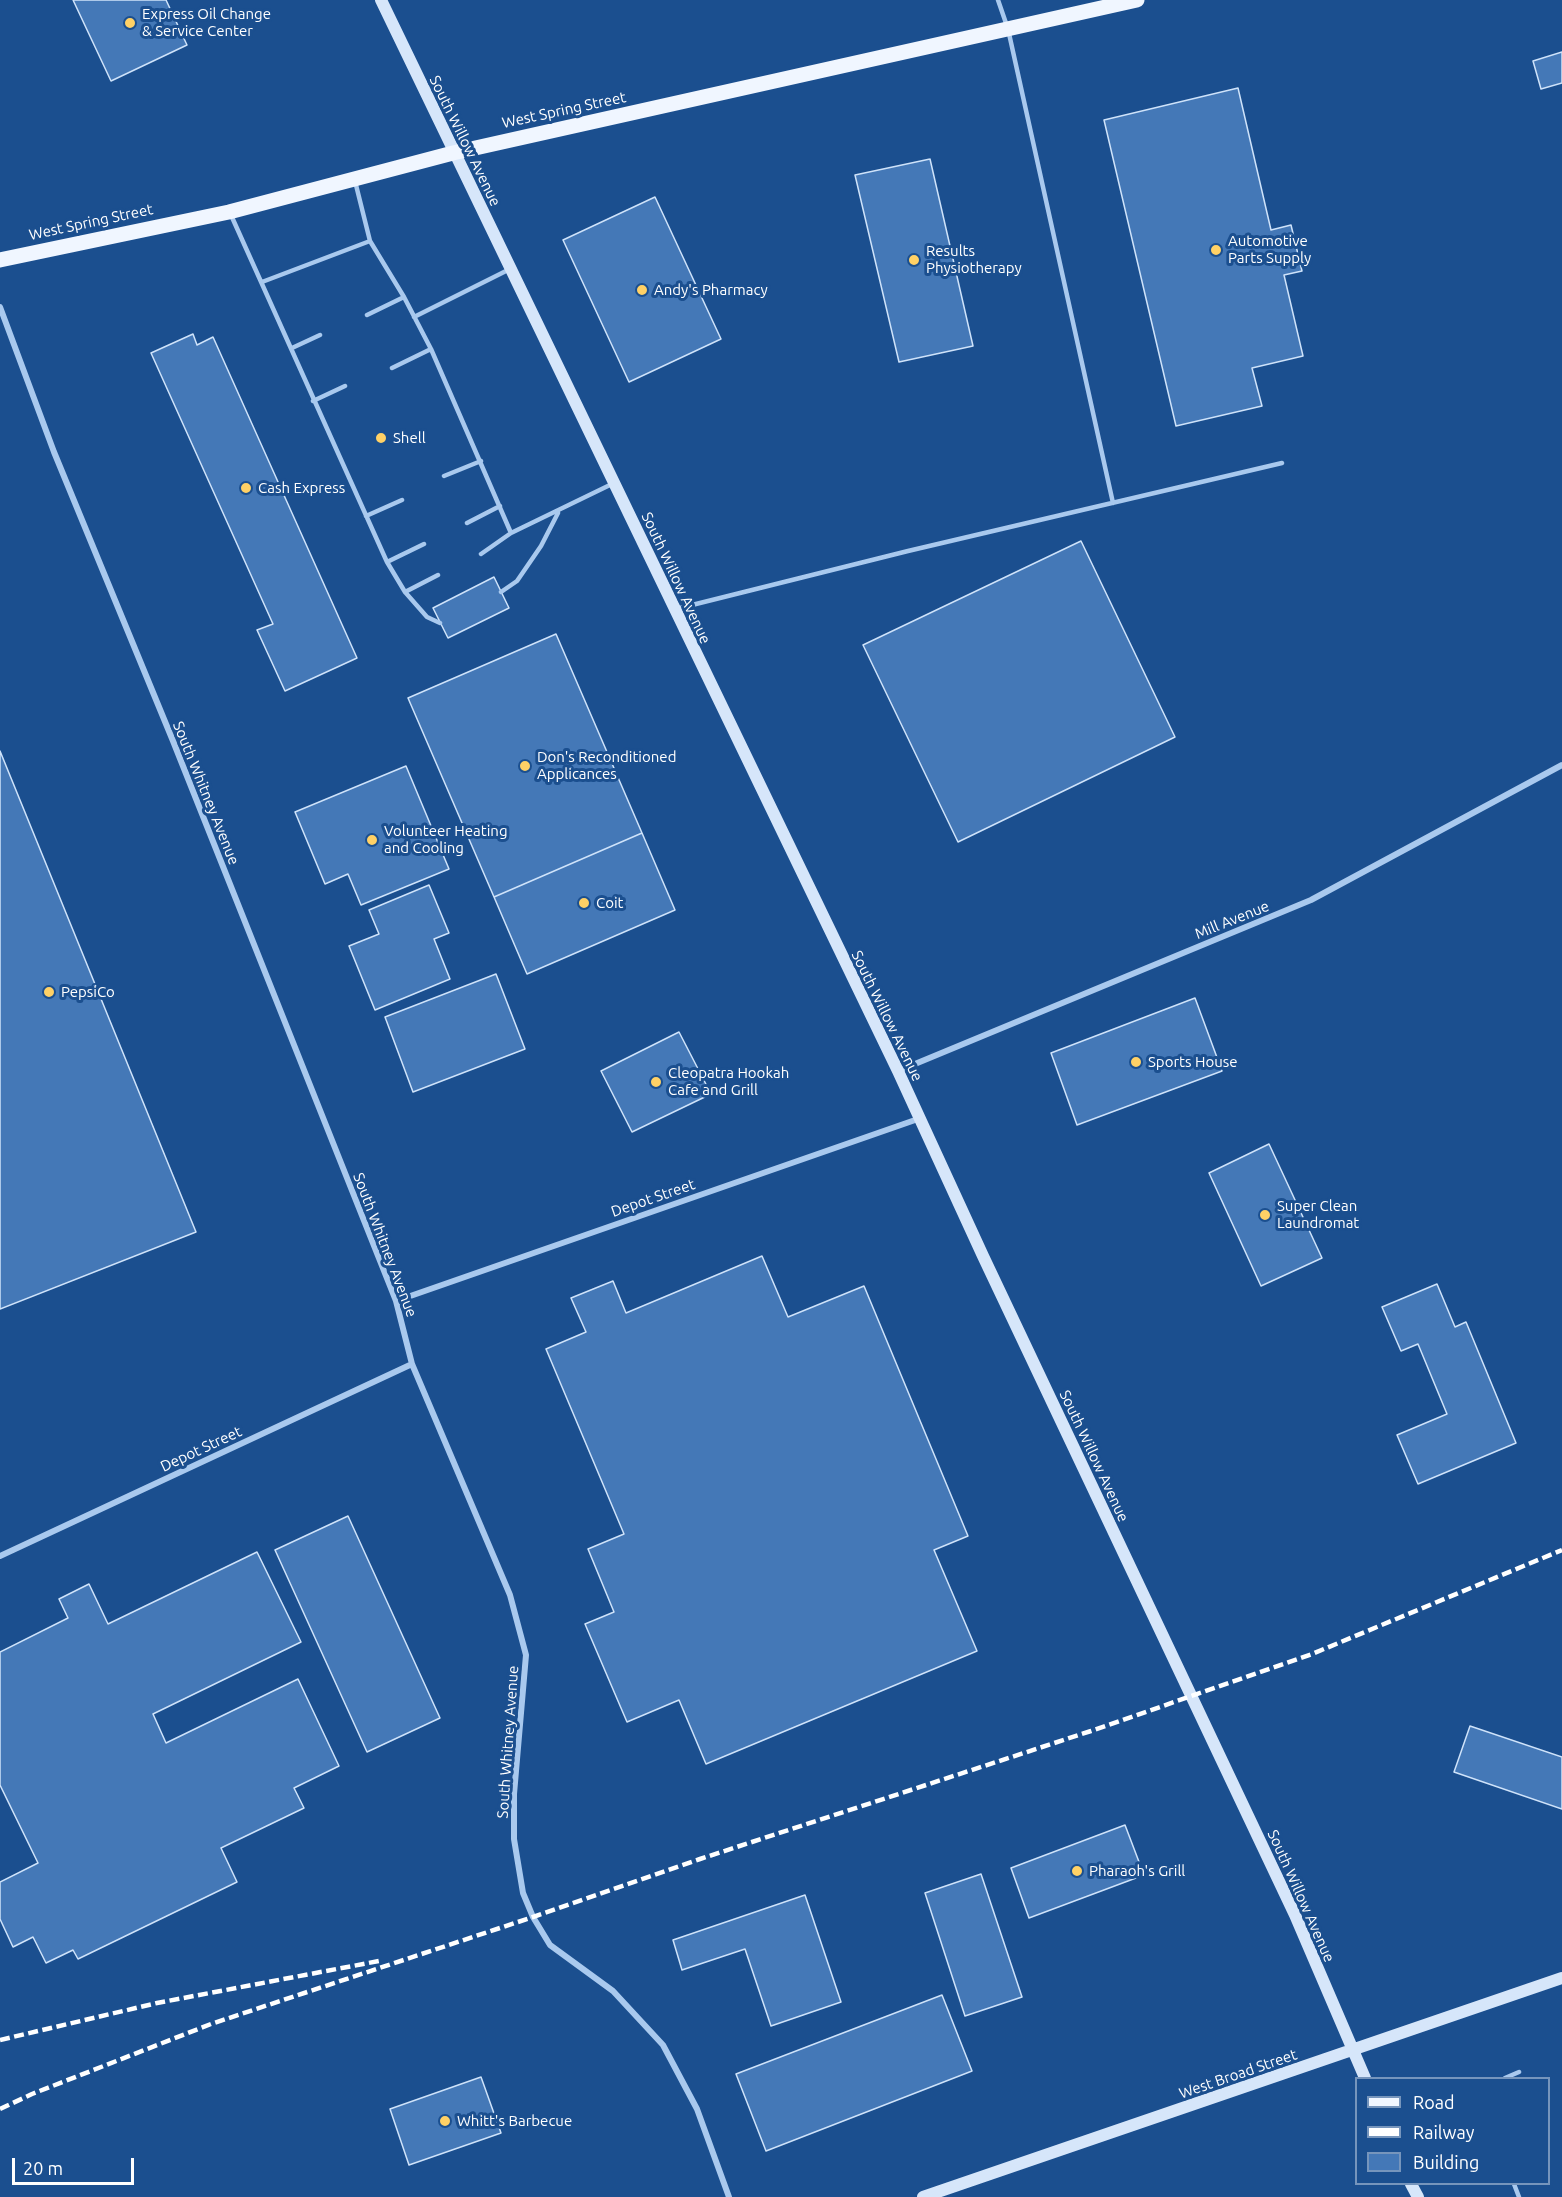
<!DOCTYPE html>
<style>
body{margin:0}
#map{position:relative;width:1562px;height:2197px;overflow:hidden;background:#1b4f8f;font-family:Ubuntu,sans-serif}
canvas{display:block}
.legend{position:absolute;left:1355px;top:2077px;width:195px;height:108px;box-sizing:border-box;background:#1b4f8f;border:2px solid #7695bc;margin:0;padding:8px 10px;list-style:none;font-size:18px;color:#fff}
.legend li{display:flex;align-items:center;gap:12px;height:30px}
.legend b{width:30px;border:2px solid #7695bc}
.scale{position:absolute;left:12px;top:2158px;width:122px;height:27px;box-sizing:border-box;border:3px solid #fff;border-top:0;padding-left:8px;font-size:18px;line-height:21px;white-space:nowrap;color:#fff;-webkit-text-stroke:4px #1b4f8f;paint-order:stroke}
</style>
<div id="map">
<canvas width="1562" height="2197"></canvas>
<ul class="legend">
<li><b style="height:8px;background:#f0f6ff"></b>Road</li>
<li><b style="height:8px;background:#fff"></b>Railway</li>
<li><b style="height:16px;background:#4478b7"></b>Building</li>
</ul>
<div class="scale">20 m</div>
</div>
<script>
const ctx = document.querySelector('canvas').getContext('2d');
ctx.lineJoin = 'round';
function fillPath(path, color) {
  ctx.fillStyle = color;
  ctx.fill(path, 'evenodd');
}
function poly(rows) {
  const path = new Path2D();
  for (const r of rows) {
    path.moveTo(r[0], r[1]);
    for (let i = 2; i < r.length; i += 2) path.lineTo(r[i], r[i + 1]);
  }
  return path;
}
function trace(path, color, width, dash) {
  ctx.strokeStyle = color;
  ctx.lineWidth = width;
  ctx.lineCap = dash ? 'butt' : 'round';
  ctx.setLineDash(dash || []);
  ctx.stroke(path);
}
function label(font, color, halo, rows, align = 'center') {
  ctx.font = font + ' Ubuntu,sans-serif';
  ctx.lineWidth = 6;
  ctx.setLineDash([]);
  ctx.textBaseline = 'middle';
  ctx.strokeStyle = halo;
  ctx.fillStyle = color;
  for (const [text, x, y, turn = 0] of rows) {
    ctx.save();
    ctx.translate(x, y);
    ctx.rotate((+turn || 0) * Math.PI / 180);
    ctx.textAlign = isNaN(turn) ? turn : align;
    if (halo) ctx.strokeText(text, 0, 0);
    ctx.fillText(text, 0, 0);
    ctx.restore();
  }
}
const building = poly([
 [73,0,166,0,187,45,111,81,73,0],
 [1562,52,1562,83,1541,89,1533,61,1562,52],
 [1238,88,1271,230,1291,225,1302,271,1284,275,1303,356,1252,368,1262,406,1176,426,1104,120,1238,88],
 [930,159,973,346,899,362,855,175,930,159],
 [655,197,721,339,629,382,563,240,655,197],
 [193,334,197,345,213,337,357,658,285,691,257,630,273,624,151,353,193,334],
 [1081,541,1175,737,958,842,863,645,1081,541],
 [494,577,509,608,448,638,433,608,494,577],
 [556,634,642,833,494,897,408,698,556,634],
 [0,751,196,1232,0,1309,0,751],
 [406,766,449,869,361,905,348,874,325,884,295,812,406,766],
 [642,833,675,910,527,974,494,897,642,833],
 [429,885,449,933,434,939,450,979,375,1010,349,946,379,934,369,910,429,885],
 [496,974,525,1049,413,1092,385,1017,496,974],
 [1195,998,1222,1071,1077,1125,1051,1053,1195,998],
 [679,1032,711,1094,632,1132,601,1071,679,1032],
 [1269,1144,1322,1258,1261,1286,1209,1173,1269,1144],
 [762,1256,788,1317,864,1286,968,1536,934,1550,977,1651,706,1764,679,1700,627,1722,585,1624,614,1612,588,1549,624,1534,546,1349,586,1332,571,1298,613,1281,626,1313,762,1256],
 [1437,1284,1455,1327,1466,1322,1516,1443,1418,1484,1397,1435,1447,1414,1418,1344,1401,1351,1382,1307,1437,1284],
 [348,1516,440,1718,367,1752,275,1550,348,1516],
 [257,1552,301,1642,153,1714,166,1743,298,1679,339,1766,294,1788,304,1808,221,1848,237,1882,78,1959,73,1950,46,1963,33,1937,13,1947,0,1919,0,1882,38,1863,0,1785,0,1652,68,1618,59,1599,89,1584,108,1624,257,1552],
 [1470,1726,1562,1757,1562,1809,1454,1772,1470,1726],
 [1125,1825,1144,1875,1029,1918,1011,1868,1125,1825],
 [981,1874,1022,1997,965,2016,925,1893,981,1874],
 [805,1895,841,2002,771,2026,745,1949,682,1970,673,1940,805,1895],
 [942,1995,972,2071,766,2151,736,2074,942,1995],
 [481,2077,501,2133,409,2165,390,2109,481,2077]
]);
fillPath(building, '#4478b7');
trace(building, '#cfe3fa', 1.5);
trace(poly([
 [998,0,1008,29,1113,503],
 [355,181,370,241,404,297,431,349,511,533],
 [231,215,387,562,405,592,438,575],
 [262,282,370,241],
 [367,315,404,297],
 [414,317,510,269],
 [292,348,320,335],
 [392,368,431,349],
 [313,401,345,386],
 [444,476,481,461],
 [366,516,402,500],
 [467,523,500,506],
 [481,554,511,533,612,484],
 [387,562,424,544],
 [405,592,427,617,440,623],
 [501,592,517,581,541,546,558,513],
 [676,609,908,551,1282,463],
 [1505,2078,1519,2072],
 [1514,2184,1519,2197]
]), '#a9c9ee', 4.5);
trace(poly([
 [0,307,54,452,173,741,396,1301,412,1364,510,1595,526,1655,514,1794,514,1839,523,1893,533,1917,550,1945,613,1991,663,2045,697,2109,729,2197],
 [898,1071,1311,900,1562,765],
 [396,1301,918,1119],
 [0,1556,412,1364]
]), '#a9c9ee', 6);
trace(poly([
 [381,0,898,1071,983,1256,1295,1915,1365,2078],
 [1411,2184,1418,2197],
 [923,2197,1562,1978]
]), '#d6e6fa', 12);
trace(poly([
 [0,260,229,212,453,153,1137,0]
]), '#f0f6ff', 15);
trace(poly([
 [0,2040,157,2003,379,1961],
 [0,2109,32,2094,211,2024,533,1917,700,1859,1091,1731,1312,1654,1562,1550]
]), '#fff', 4.5, [10, 4.5]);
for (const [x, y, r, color] of [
 [130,23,6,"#ffd166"],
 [1216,250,6,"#ffd166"],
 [914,260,6,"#ffd166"],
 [642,290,6,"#ffd166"],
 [381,438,6,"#ffd166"],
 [246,488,6,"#ffd166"],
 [525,766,6,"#ffd166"],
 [372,840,6,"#ffd166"],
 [584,903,6,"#ffd166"],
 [49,992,6,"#ffd166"],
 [1136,1062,6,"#ffd166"],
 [656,1082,6,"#ffd166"],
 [1265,1215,6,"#ffd166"],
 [1077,1871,6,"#ffd166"],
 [445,2121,6,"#ffd166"]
]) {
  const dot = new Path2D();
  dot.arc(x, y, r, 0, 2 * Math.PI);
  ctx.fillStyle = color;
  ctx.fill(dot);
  trace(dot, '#1b4f8f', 2);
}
label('15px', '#fff', '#1b4f8f', [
 ["Express Oil Change",142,14],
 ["& Service Center",142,31],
 ["Automotive",1228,241],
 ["Parts Supply",1228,258],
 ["Results",926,251],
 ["Physiotherapy",926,268],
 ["Andy's Pharmacy",654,290],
 ["Shell",393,438],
 ["Cash Express",258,488],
 ["Don's Reconditioned",537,757],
 ["Applicances",537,774],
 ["Volunteer Heating",384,831],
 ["and Cooling",384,848],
 ["Coit",596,903],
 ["PepsiCo",61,992],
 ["Sports House",1148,1062],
 ["Cleopatra Hookah",668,1073],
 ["Cafe and Grill",668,1090],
 ["Super Clean",1277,1206],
 ["Laundromat",1277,1223],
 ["Pharaoh's Grill",1089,1871],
 ["Whitt's Barbecue",457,2121]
], 'left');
label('15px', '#fff', '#1b4f8f', [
 ["West Spring Street",564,110,-12],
 ["South Willow Avenue",465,141,64],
 ["West Spring Street",91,222,-12],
 ["South Willow Avenue",676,578,65],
 ["South Whitney Avenue",206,793,68],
 ["Mill Avenue",1232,920,-22],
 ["South Willow Avenue",887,1016,64],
 ["Depot Street",653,1198,-19],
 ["South Whitney Avenue",385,1245,69],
 ["Depot Street",201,1449,-25],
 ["South Willow Avenue",1094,1456,65],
 ["South Whitney Avenue",508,1742,-86],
 ["South Willow Avenue",1301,1896,66],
 ["West Broad Street",1238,2074,-19]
]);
</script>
